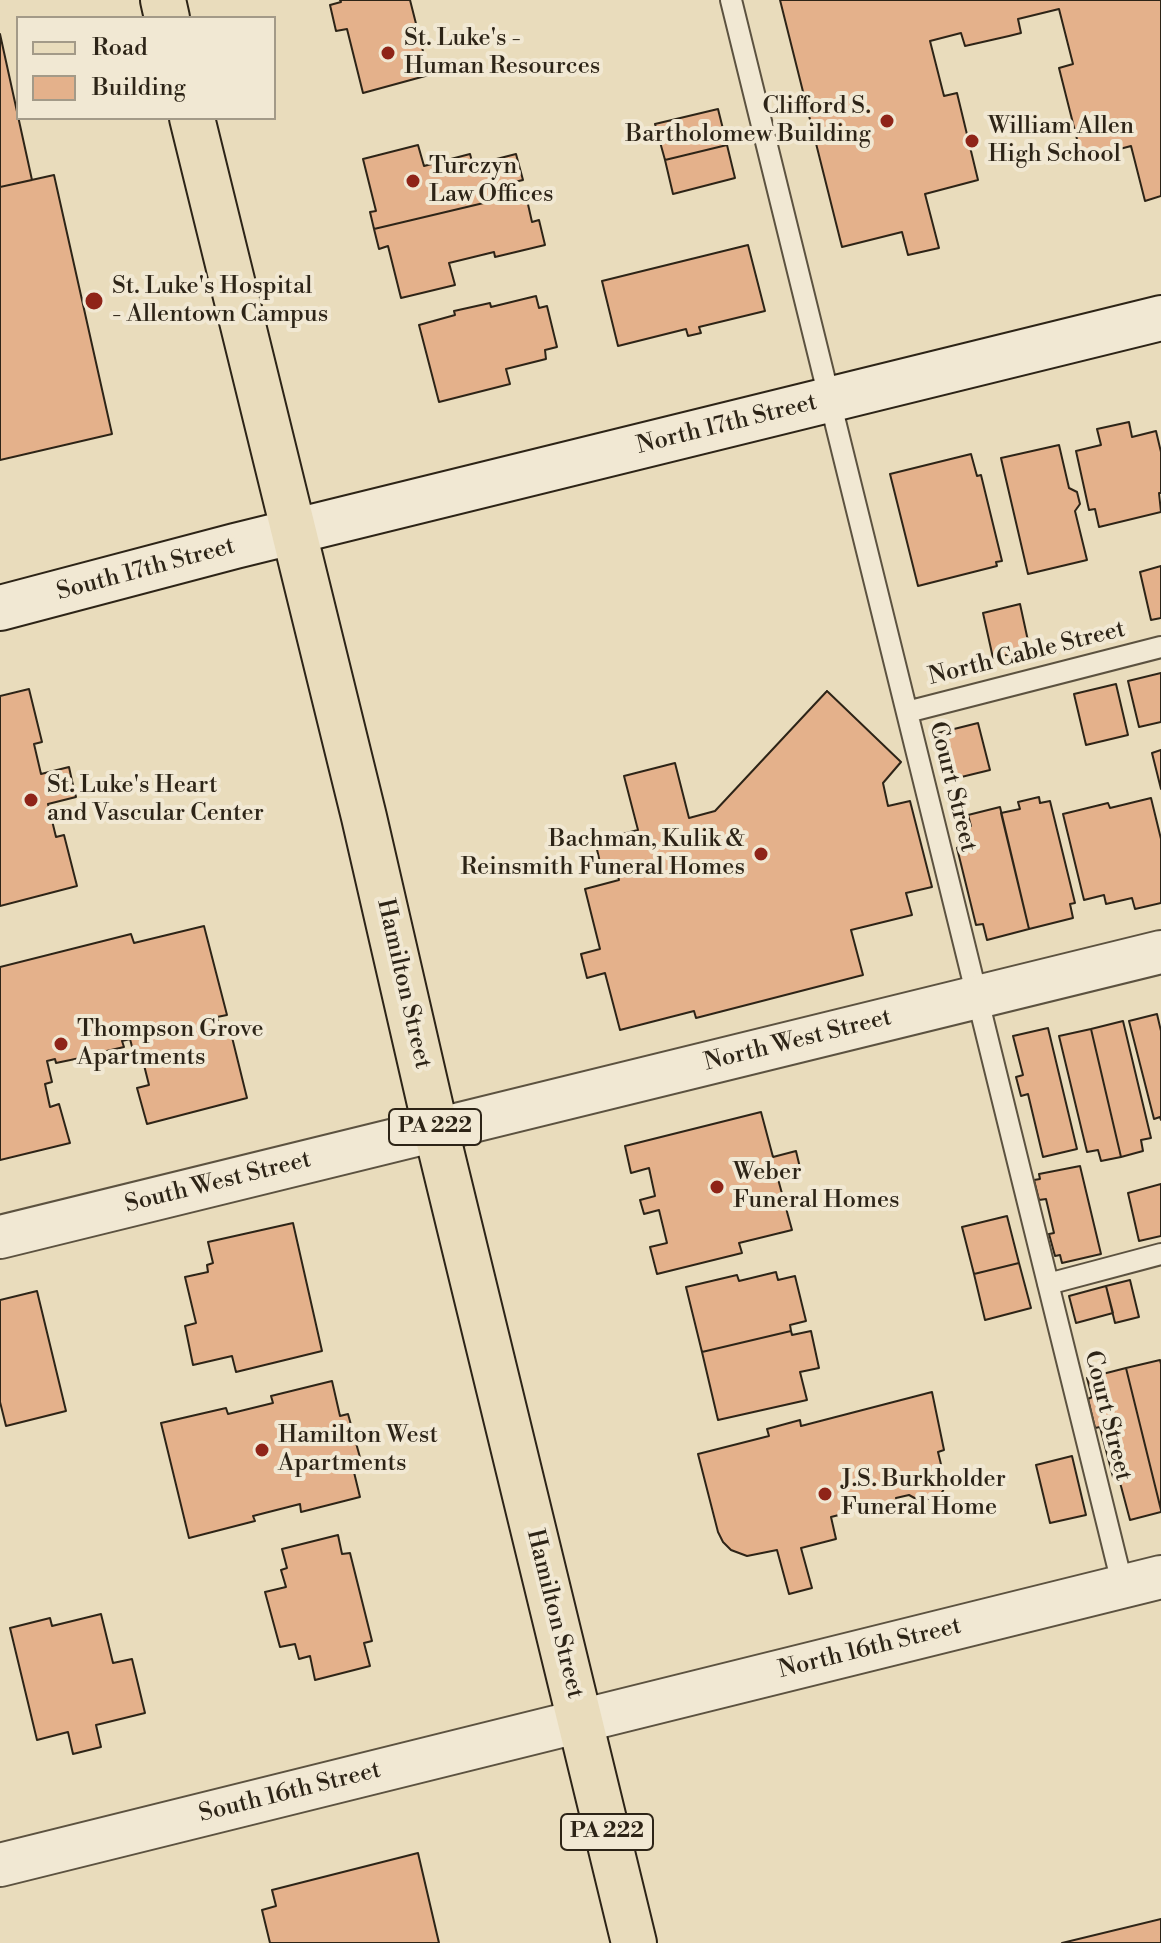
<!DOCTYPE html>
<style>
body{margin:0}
#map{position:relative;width:1161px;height:1943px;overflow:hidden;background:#e9dcbc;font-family:"Libre Bodoni",serif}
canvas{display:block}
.legend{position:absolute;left:16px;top:16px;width:260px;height:104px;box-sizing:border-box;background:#f1e8d3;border:2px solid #a39a88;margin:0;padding:10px 14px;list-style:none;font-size:24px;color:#2d2417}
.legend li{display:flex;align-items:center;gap:16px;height:40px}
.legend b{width:40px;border:2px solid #a39a88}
</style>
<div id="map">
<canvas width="1161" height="1943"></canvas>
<ul class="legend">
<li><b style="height:10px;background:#e9dcbc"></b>Road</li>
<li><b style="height:22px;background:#e4b18b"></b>Building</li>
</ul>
</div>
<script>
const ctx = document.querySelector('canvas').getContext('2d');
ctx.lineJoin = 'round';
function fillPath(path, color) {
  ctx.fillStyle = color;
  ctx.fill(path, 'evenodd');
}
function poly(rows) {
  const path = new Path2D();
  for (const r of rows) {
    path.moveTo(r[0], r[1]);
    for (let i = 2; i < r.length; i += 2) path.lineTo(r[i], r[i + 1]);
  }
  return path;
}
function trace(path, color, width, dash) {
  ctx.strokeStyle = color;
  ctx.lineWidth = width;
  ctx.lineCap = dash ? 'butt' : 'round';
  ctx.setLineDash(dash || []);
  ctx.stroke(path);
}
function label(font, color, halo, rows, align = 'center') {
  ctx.font = font + ' "Libre Bodoni",serif';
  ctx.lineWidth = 8;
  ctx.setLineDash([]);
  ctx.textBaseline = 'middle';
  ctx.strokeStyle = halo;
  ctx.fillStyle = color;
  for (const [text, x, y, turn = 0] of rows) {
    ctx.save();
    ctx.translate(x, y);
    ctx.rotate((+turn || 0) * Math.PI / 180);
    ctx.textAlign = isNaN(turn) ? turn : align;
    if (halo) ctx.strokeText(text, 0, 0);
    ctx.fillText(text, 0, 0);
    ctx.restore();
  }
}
const building = poly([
 [340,0,410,0,429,75,363,93,347,29,336,31,330,5,341,2,340,0],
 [780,0,1161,0,1161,196,1145,201,1131,146,1082,159,1059,68,1073,64,1059,9,1018,19,1021,33,1009,36,965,46,961,33,930,41,944,96,957,93,978,180,925,194,939,248,908,255,902,232,842,247,780,0],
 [0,34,32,180,0,187,0,34],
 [718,109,727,145,665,160,655,124,718,109],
 [418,145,424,166,470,154,473,165,516,154,523,180,506,184,509,197,374,229,370,212,376,211,363,159,418,145],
 [727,145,735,178,673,194,665,160,727,145],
 [54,175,112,434,0,460,0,187,54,175],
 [509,197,511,204,527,200,532,222,539,220,545,245,495,257,494,252,449,263,455,285,401,298,388,246,379,249,374,229,509,197],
 [748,245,765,311,699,327,701,333,688,336,686,329,618,346,602,281,748,245],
 [536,296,539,308,547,306,557,347,545,350,546,359,506,369,510,384,439,402,419,325,455,315,454,311,490,303,491,307,536,296],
 [1129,422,1132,437,1156,431,1161,452,1161,493,1159,493,1161,512,1099,527,1095,509,1089,510,1076,451,1101,445,1097,429,1129,422],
 [1059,445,1069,488,1077,492,1080,504,1075,511,1087,560,1028,574,1001,458,1059,445],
 [971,454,977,476,981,475,1002,561,996,562,997,566,918,586,890,474,971,454],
 [1161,566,1161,618,1151,620,1140,572,1161,566],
 [1020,604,1030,650,993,658,983,613,1020,604],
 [1161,673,1161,722,1139,727,1128,681,1161,673],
 [1116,684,1128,735,1086,745,1074,694,1116,684],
 [29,689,42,742,34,744,41,774,69,767,72,781,76,797,48,804,56,837,64,835,77,886,0,906,0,696,29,689],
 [827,691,901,762,883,783,888,806,910,801,932,887,906,893,912,915,851,930,863,975,696,1018,694,1011,620,1030,605,973,587,978,581,954,600,949,585,889,619,880,616,868,602,871,595,841,638,830,624,776,675,763,689,818,715,811,827,691],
 [978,723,990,770,949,780,938,733,978,723],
 [1161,750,1161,789,1152,753,1161,750],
 [1039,797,1040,803,1050,801,1075,903,1070,904,1073,918,1029,929,1001,813,1020,809,1018,802,1039,797],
 [1151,798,1161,839,1161,903,1135,909,1132,898,1106,904,1104,895,1084,900,1063,814,1108,803,1110,808,1151,798],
 [1000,807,1029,929,987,940,983,924,976,925,957,848,963,845,959,830,971,826,968,815,1000,807],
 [204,926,227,1015,217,1017,220,1028,229,1025,247,1098,147,1124,137,1088,149,1085,143,1061,136,1062,130,1039,122,1041,124,1047,98,1053,99,1060,81,1064,80,1058,56,1063,55,1059,47,1061,52,1082,45,1084,50,1107,59,1104,70,1143,0,1160,0,967,131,934,134,943,204,926],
 [1157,1014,1161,1031,1161,1120,1160,1117,1154,1119,1129,1021,1157,1014],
 [1123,1021,1151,1138,1141,1140,1143,1151,1121,1157,1091,1029,1123,1021],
 [1048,1028,1077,1149,1043,1157,1028,1094,1021,1096,1016,1077,1023,1075,1013,1036,1048,1028],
 [1091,1029,1121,1157,1101,1161,1098,1150,1087,1152,1059,1036,1091,1029],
 [761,1112,773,1157,796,1151,801,1172,778,1179,792,1230,739,1243,742,1253,657,1274,650,1247,667,1243,659,1210,644,1214,640,1200,655,1196,649,1168,631,1173,625,1146,761,1112],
 [1080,1166,1101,1254,1062,1263,1060,1255,1055,1256,1049,1234,1054,1233,1046,1199,1039,1200,1034,1180,1040,1179,1039,1174,1080,1166],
 [1161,1184,1161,1236,1139,1241,1128,1193,1161,1184],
 [1007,1216,1019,1263,974,1274,962,1227,1007,1216],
 [293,1223,322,1351,236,1372,232,1356,193,1365,185,1326,196,1323,185,1277,208,1272,207,1265,213,1263,208,1242,293,1223],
 [1019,1263,1031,1308,985,1320,974,1274,1019,1263],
 [776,1272,778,1280,795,1276,806,1321,790,1325,791,1331,702,1352,686,1287,737,1275,739,1281,776,1272],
 [1130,1280,1139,1317,1115,1323,1106,1286,1130,1280],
 [1106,1286,1113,1313,1076,1323,1069,1296,1106,1286],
 [37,1291,66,1411,6,1426,0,1402,0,1300,37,1291],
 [791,1331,792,1335,811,1331,819,1368,800,1372,807,1400,718,1420,702,1352,791,1331],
 [1160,1360,1161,1364,1161,1510,1126,1368,1160,1360],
 [1126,1368,1161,1510,1161,1512,1130,1520,1118,1475,1113,1477,1100,1427,1095,1428,1088,1399,1092,1397,1087,1378,1126,1368],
 [332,1381,340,1416,348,1414,361,1461,352,1464,360,1497,301,1512,300,1504,253,1516,255,1521,189,1538,161,1423,226,1408,228,1414,273,1403,271,1396,332,1381],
 [932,1392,944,1450,938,1452,946,1485,940,1496,920,1501,909,1495,896,1498,899,1507,868,1516,866,1508,831,1517,836,1539,801,1548,812,1588,789,1594,777,1550,747,1556,731,1550,723,1542,718,1532,698,1454,769,1436,767,1429,800,1420,801,1426,932,1392],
 [1072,1456,1086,1515,1050,1523,1036,1465,1072,1456],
 [338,1535,342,1554,350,1553,372,1641,364,1643,370,1666,315,1680,310,1656,299,1659,295,1644,280,1647,265,1592,286,1587,281,1570,287,1568,282,1549,338,1535],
 [101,1614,113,1663,132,1659,145,1713,96,1725,101,1747,73,1754,68,1732,37,1740,10,1628,50,1618,52,1626,101,1614],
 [418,1853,439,1943,270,1943,262,1910,276,1906,272,1890,418,1853],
 [1161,1919,1161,1943,1062,1943,1161,1919]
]);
fillPath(building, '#e4b18b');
trace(building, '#2d2417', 2);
const lane = poly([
 [731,0,1123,1587],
 [907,712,1161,647],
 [1048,1284,1161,1254]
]);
const street = poly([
 [0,1237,1161,952],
 [0,1865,1161,1577]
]);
const secondary = poly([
 [0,608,235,546,1161,318]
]);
const primary = poly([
 [163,0,167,18],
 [192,118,364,817,436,1130,634,1943]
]);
trace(lane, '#5c5240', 24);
trace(street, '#5c5240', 46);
trace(secondary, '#2d2417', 48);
trace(primary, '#2d2417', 48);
trace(lane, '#f1e8d3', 20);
trace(street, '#f1e8d3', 42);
trace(secondary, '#f1e8d3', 44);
trace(primary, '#e9dcbc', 44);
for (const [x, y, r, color] of [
 [388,53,8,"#8f2418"],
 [887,121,8,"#8f2418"],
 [972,141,8,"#8f2418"],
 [413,181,8,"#8f2418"],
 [94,301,10,"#8f2418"],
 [31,800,8,"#8f2418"],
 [761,854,8,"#8f2418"],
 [61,1044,8,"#8f2418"],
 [717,1187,8,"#8f2418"],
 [262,1450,8,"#8f2418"],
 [825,1494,8,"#8f2418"]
]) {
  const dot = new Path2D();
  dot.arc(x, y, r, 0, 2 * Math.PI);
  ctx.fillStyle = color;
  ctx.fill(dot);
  trace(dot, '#f1e8d3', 3);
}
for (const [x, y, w] of [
 [435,1127,92],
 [607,1832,92]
]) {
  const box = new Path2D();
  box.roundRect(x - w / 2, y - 18, w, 36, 6);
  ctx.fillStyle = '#f1e8d3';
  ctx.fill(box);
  trace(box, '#2d2417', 2);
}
label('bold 22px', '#2d2417', null, [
 ["PA 222",435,1127],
 ["PA 222",607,1832]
]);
label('24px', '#2d2417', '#f1e8d3', [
 ["St. Luke's -",404,39],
 ["Human Resources",404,67],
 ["Clifford S.",871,107,"right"],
 ["Bartholomew Building",871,135,"right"],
 ["William Allen",988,127],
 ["High School",988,155],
 ["Turczyn",429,167],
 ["Law Offices",429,195],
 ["St. Luke's Hospital",112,287],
 ["- Allentown Campus",112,315],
 ["St. Luke's Heart",47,786],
 ["and Vascular Center",47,814],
 ["Bachman, Kulik &",745,840,"right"],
 ["Reinsmith Funeral Homes",745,868,"right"],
 ["Thompson Grove",77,1030],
 ["Apartments",77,1058],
 ["Weber",733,1173],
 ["Funeral Homes",733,1201],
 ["Hamilton West",278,1436],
 ["Apartments",278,1464],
 ["J.S. Burkholder",841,1480],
 ["Funeral Home",841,1508]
], 'left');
label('24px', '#2d2417', '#f1e8d3', [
 ["North 17th Street",727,425,-14],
 ["South 17th Street",146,570,-15],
 ["North Cable Street",1027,654,-14],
 ["Court Street",952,787,76],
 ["Hamilton Street",403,984,77],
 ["North West Street",798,1041,-14],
 ["South West Street",218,1183,-14],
 ["Court Street",1107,1416,76],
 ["Hamilton Street",554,1614,76],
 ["North 16th Street",870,1649,-14],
 ["South 16th Street",290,1793,-14]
]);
</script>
